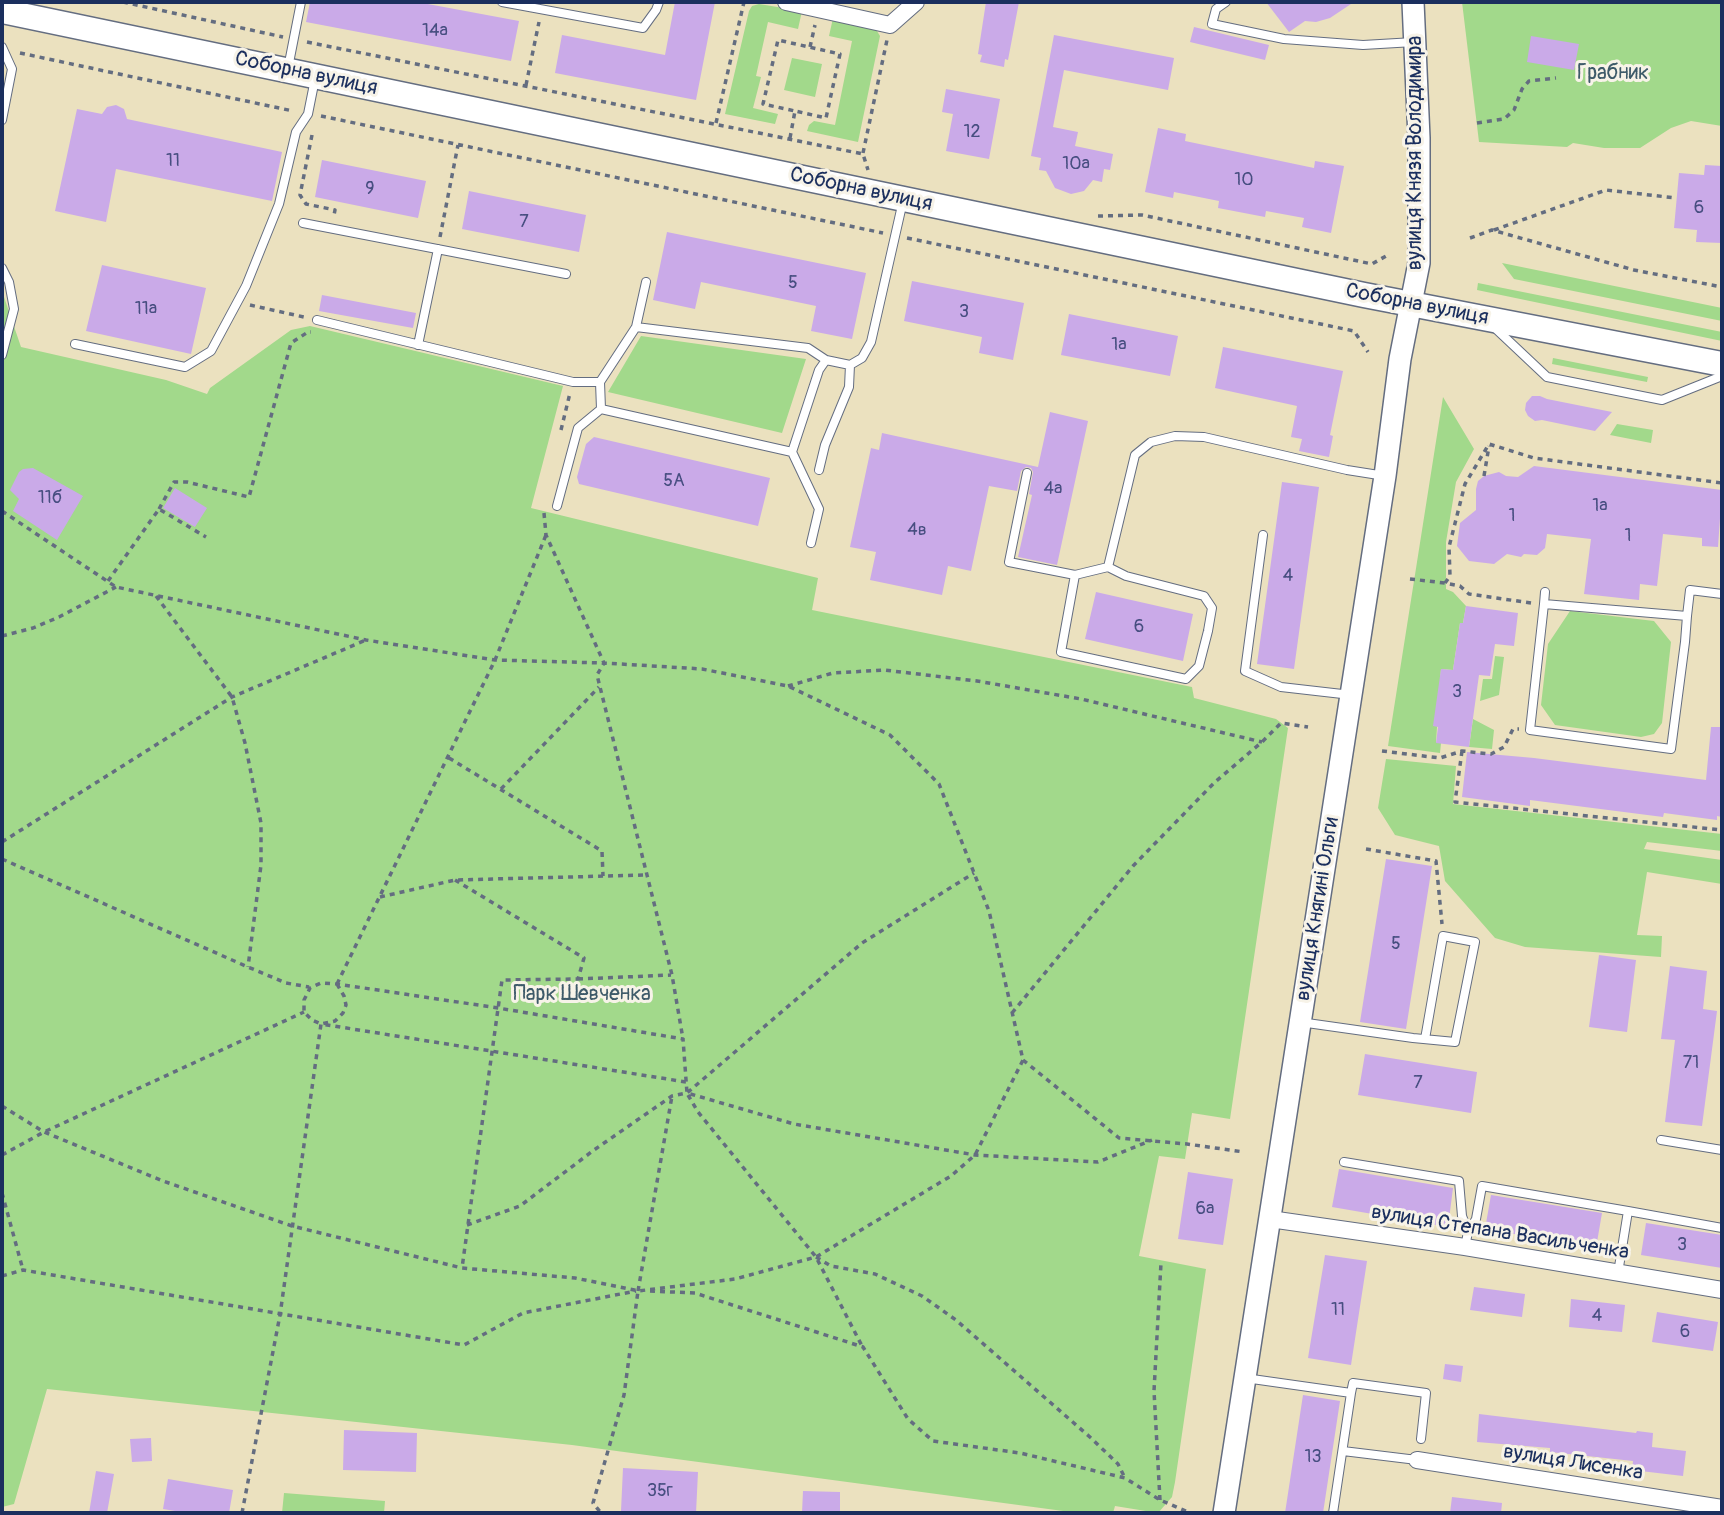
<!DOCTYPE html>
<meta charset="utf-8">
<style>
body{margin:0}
#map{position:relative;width:1724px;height:1515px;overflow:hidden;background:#ebe1bf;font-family:Pangolin,sans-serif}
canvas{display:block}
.frame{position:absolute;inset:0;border:4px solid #1b2f5e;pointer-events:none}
</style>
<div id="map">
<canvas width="1724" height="1515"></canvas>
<div class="frame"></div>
</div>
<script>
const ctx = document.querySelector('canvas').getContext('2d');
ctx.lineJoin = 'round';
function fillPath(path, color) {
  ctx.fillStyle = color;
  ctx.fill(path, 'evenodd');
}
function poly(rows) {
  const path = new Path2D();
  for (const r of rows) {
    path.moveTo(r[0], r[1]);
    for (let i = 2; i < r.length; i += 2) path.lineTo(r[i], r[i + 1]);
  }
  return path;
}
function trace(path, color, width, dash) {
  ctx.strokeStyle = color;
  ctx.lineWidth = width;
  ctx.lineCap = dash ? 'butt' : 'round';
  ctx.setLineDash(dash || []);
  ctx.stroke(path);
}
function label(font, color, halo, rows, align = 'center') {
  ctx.font = font + ' Pangolin,sans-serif';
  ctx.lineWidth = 6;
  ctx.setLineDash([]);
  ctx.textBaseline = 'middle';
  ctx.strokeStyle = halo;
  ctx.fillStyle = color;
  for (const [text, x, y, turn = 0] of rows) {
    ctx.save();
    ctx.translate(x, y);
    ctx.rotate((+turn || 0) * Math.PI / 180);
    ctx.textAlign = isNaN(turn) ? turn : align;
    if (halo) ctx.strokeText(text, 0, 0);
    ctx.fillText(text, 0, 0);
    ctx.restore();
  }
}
fillPath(poly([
 [1462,2,1722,2,1722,126,1691,121,1671,128,1640,148,1604,148,1573,143,1567,147,1479,142],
 [759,4,802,11,798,29,768,22,756,76,761,77,753,108,778,114,775,124,725,114,749,11,752,6],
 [833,18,871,27,877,31,880,36,858,142,807,131,809,125,814,121,835,125,852,41,829,36],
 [792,58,822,64,815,97,784,90],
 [1502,263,1722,308,1722,321,1514,279],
 [1478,283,1722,332,1722,341,1477,290],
 [2,291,21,347,166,380,207,394,210,388,291,330,310,326,563,386,531,508,818,578,812,610,1192,687,1194,698,1276,719,1288,728,1230,1119,1192,1113,1185,1159,1159,1156,1139,1256,1206,1269,1175,1482,1172,1497,1158,1513,1115,1506,1113,1513,1078,1513,572,1445,47,1389,14,1504,2,1507],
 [641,336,806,359,782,433,608,392],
 [1553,358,1648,377,1647,382,1552,364],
 [1443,397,1474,449,1456,482,1446,542,1446,589,1453,592,1466,606,1463,623,1460,623,1453,670,1441,669,1436,742,1441,743,1440,753,1388,746],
 [1617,424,1653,430,1651,443,1610,435],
 [1570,611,1654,621,1671,642,1662,723,1654,734,1641,737,1555,725,1541,705,1548,644],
 [1495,656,1504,657,1499,695,1480,701,1483,679,1492,679],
 [1473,719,1494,730,1492,749,1469,747],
 [1386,759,1456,766,1453,804,1722,834,1722,851,1647,842,1644,849,1722,860,1722,884,1647,872,1637,935,1662,936,1661,957,1525,947,1495,938,1445,881,1439,846,1395,835,1378,808],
 [284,1493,385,1501,384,1513,282,1513]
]), '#a2d98b');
fillPath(poly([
 [310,2,417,2,519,21,511,61,306,22],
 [675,2,715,2,696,100,555,73,562,35,665,55],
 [986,2,1019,2,1008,60,1005,59,1004,67,980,62,982,55,978,54],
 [1266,2,1354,2,1330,18,1316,22,1305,21,1289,32],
 [1194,27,1269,45,1265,60,1190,42],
 [1054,35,1174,58,1168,90,1064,70,1053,127,1078,132,1075,146,1113,154,1110,170,1104,169,1102,182,1093,180,1084,191,1071,194,1055,188,1046,171,1039,170,1041,158,1031,156],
 [1531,36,1579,44,1574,70,1527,62],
 [946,89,1000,99,989,159,946,151,953,114,942,112],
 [116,105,124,109,127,119,282,152,272,201,116,169,106,222,55,211,77,109,102,114,107,107],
 [1158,128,1186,134,1185,141,1314,168,1315,161,1344,166,1331,233,1302,227,1304,218,1266,211,1265,217,1218,208,1219,201,1174,192,1173,198,1145,192],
 [322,160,426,181,418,218,315,197],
 [1705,165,1722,166,1722,243,1696,242,1697,230,1674,228,1679,173,1704,175],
 [469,191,586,215,579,252,462,229],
 [667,232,866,273,852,339,811,331,816,306,701,282,695,309,653,300],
 [102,265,206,288,191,354,86,331],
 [912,281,1024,303,1013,360,979,353,982,337,904,321],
 [322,295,416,313,413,328,319,311],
 [1069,314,1178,336,1170,376,1061,355],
 [1223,347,1343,371,1330,435,1333,436,1329,457,1299,451,1302,439,1291,437,1297,406,1215,388],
 [1532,396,1540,396,1547,399,1612,412,1595,431,1542,420,1535,421,1528,416,1525,410,1526,403],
 [1050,412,1088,421,1057,565,1018,557,1032,495,1029,494,1033,472,1031,468,1026,467,1021,471,1017,491,989,486,971,571,948,566,942,595,870,580,876,552,850,547,871,448,879,450,882,433,1038,467],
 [594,437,770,478,758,526,579,484,577,477,586,444],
 [1534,466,1722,490,1718,547,1702,546,1702,538,1663,534,1657,586,1640,584,1639,600,1584,594,1591,539,1547,534,1545,548,1537,555,1524,554,1521,557,1507,554,1494,564,1469,561,1457,546,1460,523,1476,510,1476,489,1478,481,1484,476,1499,472,1506,476,1518,477],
 [33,468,83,496,57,540,13,511,19,499,10,490,19,472,23,469],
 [1282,482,1319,487,1294,669,1257,664],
 [175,488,207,508,195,527,163,508],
 [1096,592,1193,614,1183,661,1085,639],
 [1466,606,1518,613,1514,646,1495,644,1490,676,1479,675,1469,747,1436,743,1438,727,1433,726,1441,669,1453,670,1460,623,1463,623],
 [1711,727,1722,727,1722,817,1717,816,1717,820,1664,813,1663,817,1530,800,1530,806,1462,797,1467,752,1534,758,1706,780],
 [1386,859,1432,866,1406,1029,1360,1022],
 [1599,955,1636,960,1627,1032,1589,1027],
 [1670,966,1707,971,1703,1009,1717,1011,1702,1126,1665,1122,1675,1040,1661,1039],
 [1365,1054,1477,1072,1471,1113,1358,1095],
 [1339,1169,1453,1188,1448,1227,1332,1207],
 [1188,1172,1233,1179,1223,1245,1178,1239],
 [1491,1195,1602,1213,1596,1248,1485,1229],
 [1646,1223,1722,1235,1722,1268,1641,1255],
 [1325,1255,1367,1261,1351,1365,1308,1358],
 [1474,1287,1525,1294,1522,1317,1470,1310],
 [1571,1299,1625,1305,1622,1332,1569,1327],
 [1657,1312,1718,1322,1713,1351,1652,1342],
 [1445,1364,1463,1366,1461,1382,1443,1379],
 [1303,1395,1340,1401,1323,1513,1285,1513],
 [1479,1414,1636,1433,1637,1431,1653,1433,1652,1447,1686,1451,1683,1476,1632,1470,1633,1461,1550,1452,1550,1448,1477,1442],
 [344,1430,417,1433,416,1472,343,1470],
 [151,1438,152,1461,132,1462,130,1439],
 [623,1468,698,1472,696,1513,621,1511],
 [96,1471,114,1474,107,1513,89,1513],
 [168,1479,233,1490,229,1513,187,1513,163,1509],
 [803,1491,840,1492,840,1513,802,1513],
 [1452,1497,1502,1503,1501,1513,1450,1513]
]), '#caaae8');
const lane = poly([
 [502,2,643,28,656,10,659,2],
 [1226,2,1216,9,1212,24,1284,39,1363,45,1414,42],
 [2,47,12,69,2,120],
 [288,68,301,2],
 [303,223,566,274],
 [2,268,9,282,14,309,2,355],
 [317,320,573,382,600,382,636,327,808,348,826,360,850,365,862,358,871,342,903,201],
 [636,327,646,282],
 [1495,328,1547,377,1662,400,1722,376],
 [75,344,185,367,211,351,246,286,279,204,296,132,308,114,315,79],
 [418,345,438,249],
 [600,382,601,409],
 [819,470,825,445,849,387,850,365],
 [1027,473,1009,562,1075,575],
 [557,506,578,428,601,409,792,452],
 [1263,535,1245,671,1281,687,1351,695],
 [811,543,819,509,792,452,819,370,826,360],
 [1108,567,1126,576,1204,596,1212,608,1208,631,1199,666,1186,679,1061,652,1075,575,1108,567],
 [1108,567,1135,455,1151,442,1175,436,1204,437,1347,470,1385,476],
 [1544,604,1545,592],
 [1687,616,1544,604,1530,730,1671,749,1685,642,1687,616,1690,590,1722,594],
 [1300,1022,1413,1038,1455,1042,1475,942,1443,936,1425,1039],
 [1661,1140,1722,1150],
 [1344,1162,1459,1181,1462,1216,1468,1232],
 [1465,1247,1468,1232,1476,1219,1482,1186,1628,1211],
 [1618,1273,1628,1211,1722,1228],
 [1245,1378,1351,1393,1333,1513],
 [1351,1393,1353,1383,1426,1393,1421,1439],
 [1343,1451,1417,1460]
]);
const street = poly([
 [786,2,890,25,916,2],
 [1270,1219,1465,1247,1722,1290],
 [1417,1460,1722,1508]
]);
const secondary = poly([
 [1224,1513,1385,476,1400,359,1419,263,1419,138,1413,2]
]);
const primary = poly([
 [2,11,1364,295,1722,364]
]);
trace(lane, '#646d80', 10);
trace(street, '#646d80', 18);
trace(secondary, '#646d80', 24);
trace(primary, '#646d80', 27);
trace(poly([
 [123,2,283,37],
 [307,42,863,154,868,170],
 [810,47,815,25],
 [20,53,293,111],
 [526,85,539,22],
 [321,116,883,233],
 [716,123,744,2],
 [1477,123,1504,119,1514,110,1522,89,1529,81,1556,78],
 [312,135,300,195,306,204,335,210,334,215],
 [790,138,795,111,826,118,840,54,778,40,763,104,795,111],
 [863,153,887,40],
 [1098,216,1142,215,1372,264,1386,256],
 [1494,230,1606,190,1676,198],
 [440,237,458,145],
 [907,238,1354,331,1368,352],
 [1470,238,1492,230,1634,270,1722,287],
 [250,305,304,317],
 [561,430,570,393],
 [1484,476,1489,446],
 [159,509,174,482,187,482,249,497,291,343,308,332,311,332],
 [2,511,116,587,366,640,495,660,604,663,702,669,788,686,890,735,939,784,989,911,1023,1060,975,1155,951,1176,816,1257,735,1279,638,1291,624,1395,593,1503,601,1513],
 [544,513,546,535,604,663,597,675,672,975,683,1039],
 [1410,579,1445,583],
 [108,581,159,509,206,537],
 [156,596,232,697,245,743,261,823,261,865,248,967],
 [1531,603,1469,594,1460,586,1445,583,1450,576,1449,547,1465,484,1489,444,1534,458,1722,483],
 [2,636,33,628,59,617,116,587],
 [788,686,833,673,884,670,977,681,1081,699,1262,742],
 [1382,751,1440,758,1462,751,1491,754,1504,747,1513,729,1519,729],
 [1462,751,1455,802,1722,830],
 [449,758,602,851,603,876],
 [501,789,599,687],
 [2,842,232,697,366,640],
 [1366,849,1436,861,1442,924],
 [2,859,248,967,286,983,309,987],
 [455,880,584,958,578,979,502,980,462,1268],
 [380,897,455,880,645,875],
 [578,979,671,975],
 [337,984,344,996,346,1005,343,1013,335,1021,321,1024,312,1020,304,1012,304,1000,310,988,321,983,337,984,498,1008,683,1039,687,1093,794,1124,975,1155,1098,1162,1152,1140],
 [337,984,495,660,546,535],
 [1012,1013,1133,866,1215,782,1262,742,1281,723,1308,727],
 [1023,1060,1119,1138,1187,1144,1244,1152],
 [688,1095,698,1112,816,1257,862,1346],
 [2,1106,44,1132,163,1181,292,1226,462,1268,575,1278,639,1291],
 [2,1155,44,1132,304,1012],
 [2,1193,23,1270],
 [467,1225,520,1206,594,1150,672,1096,687,1093,862,943,974,873],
 [816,1257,831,1266,875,1274,922,1296,956,1320,1091,1438,1118,1464,1124,1476],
 [2,1276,23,1270,464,1345,523,1313,636,1291],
 [638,1291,672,1096],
 [650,1291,695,1293,863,1347,908,1419,933,1441,1020,1453,1125,1478,1160,1500,1188,1512],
 [1160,1500,1154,1391,1161,1263],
 [242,1513,280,1315,321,1024,686,1082]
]), '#646d80', 3.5, [5, 5]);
trace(lane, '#fff', 8);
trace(street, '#fff', 16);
trace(secondary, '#fff', 21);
trace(primary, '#fff', 24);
label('18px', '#474e80', null, [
 ["14а",435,31],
 ["12",972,132],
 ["11",173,161],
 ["10а",1076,164],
 ["10",1244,180],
 ["9",370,189],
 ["6",1699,208],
 ["7",524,222],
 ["5",793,283],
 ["11а",146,309],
 ["3",964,312],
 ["1а",1119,345],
 ["5А",674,481],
 ["4а",1053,489],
 ["11б",50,498],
 ["1а",1600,506],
 ["1",1512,516],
 ["4в",917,530],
 ["1",1628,536],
 ["4",1288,576],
 ["6",1139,627],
 ["3",1457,692],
 ["5",1396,944],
 ["71",1691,1063],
 ["7",1418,1083],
 ["6а",1205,1209],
 ["3",1682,1245],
 ["11",1338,1310],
 ["4",1597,1316],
 ["6",1685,1332],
 ["13",1313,1457],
 ["35г",660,1491]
]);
label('21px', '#1b2f5e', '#f7f3e8', [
 ["Соборна вулиця",306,74,12],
 ["вулиця Князя Володимира",1416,153,-90],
 ["Соборна вулиця",861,190,12],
 ["Соборна вулиця",1417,305,11],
 ["вулиця Княгині Ольги",1318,909,-81],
 ["вулиця Степана Васильченка",1500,1233,9],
 ["вулиця Лисенка",1573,1463,9]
]);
label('21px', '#3d5a69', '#f7f3e8', [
 ["Грабник",1613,74],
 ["Парк Шевченка",582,995]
]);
</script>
